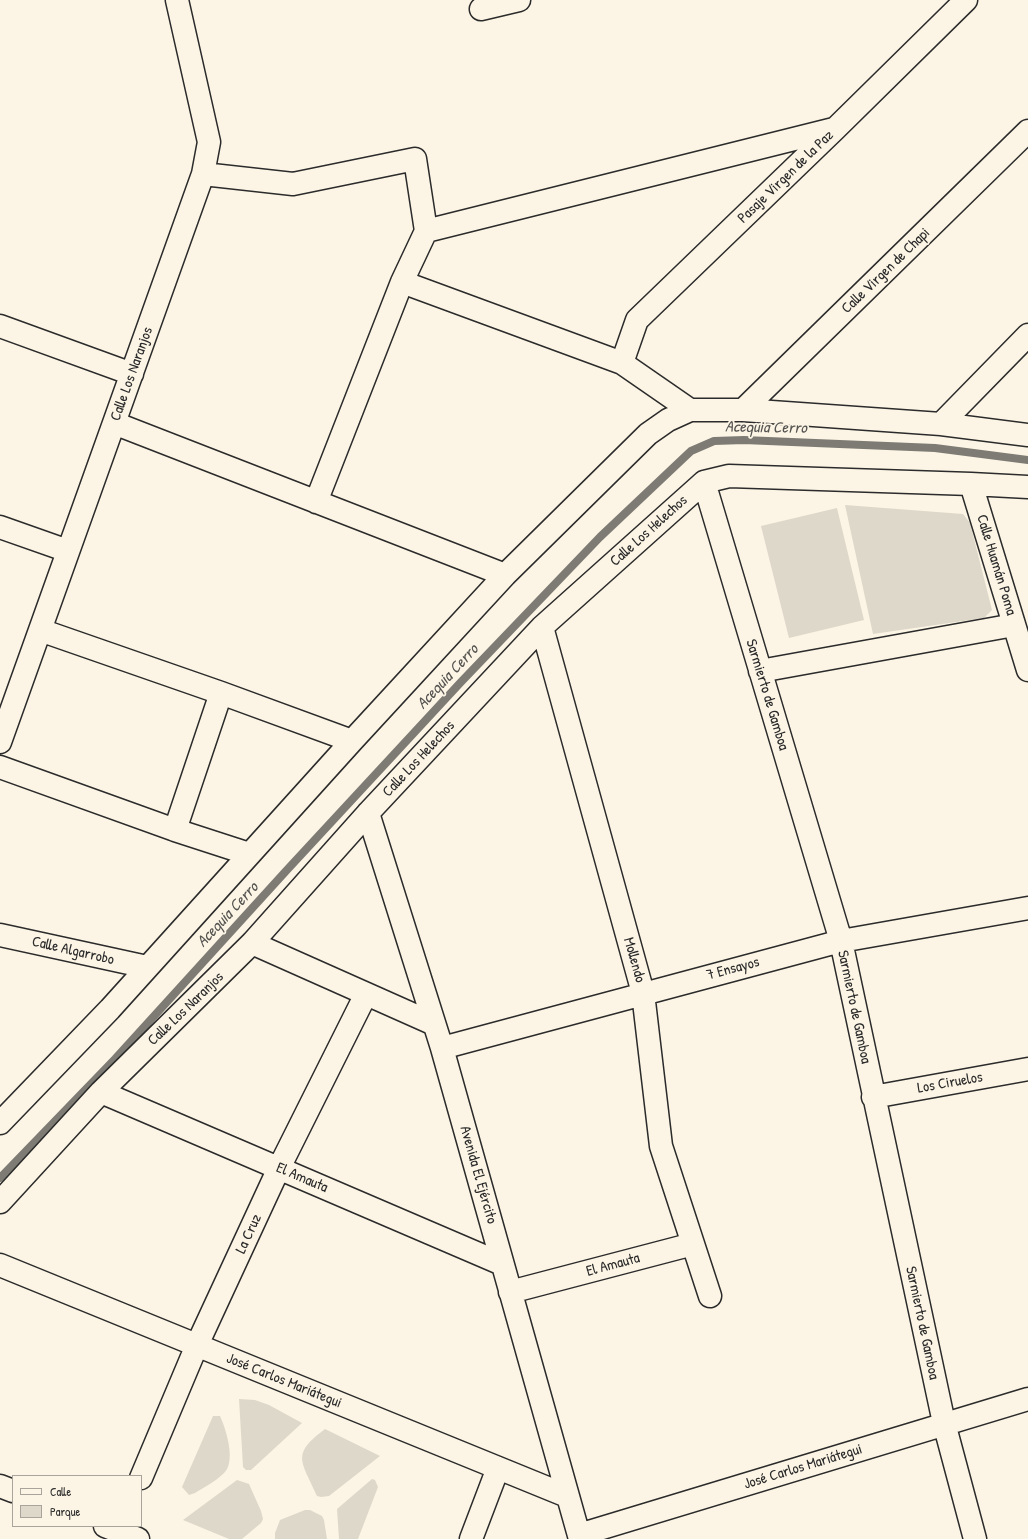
<!DOCTYPE html>
<html>
<head>
<meta charset="utf-8">
<style>
  body { margin:0 }
  #map { position:relative; width:1028px; height:1539px; overflow:hidden; background:#fcf5e5; font-family:"Patrick Hand",sans-serif }
  canvas { display:block }
  .legend { position:absolute; left:12px; top:1475px; width:130px; height:52px; box-sizing:border-box; background:#fcf5e5; border:1px solid #a8a49b; margin:0; padding:5px 7px; list-style:none; font-size:12px; color:#2b2b2b }
  .legend li { display:flex; align-items:center; gap:8px; height:20px }
  .legend b { width:20px; border:1px solid #a8a49b }
</style>
</head>
<body>
<div id="map">
<canvas width="1028" height="1539"></canvas>
<ul class="legend">
<li><b style="height:5px;background:#fcf5e5"></b>Calle</li>
<li><b style="height:11px;background:#ded8ca"></b>Parque</li>
</ul>
</div>
<script>
const c = document.querySelector('canvas').getContext('2d');
c.lineJoin = 'round';
function paint(path, color) { c.fillStyle = color; c.fill(path, 'evenodd'); }
function stroke(path, color, width, dash) { c.strokeStyle = color; c.lineWidth = width; c.lineCap = dash ? 'butt' : 'round'; c.setLineDash(dash || []); c.stroke(path); }
function write(font, color, halo, rows, align = 'center') {
  c.font = font + ' "Patrick Hand",sans-serif'; c.lineWidth = 3.5; c.setLineDash([]); c.textBaseline = 'middle'; c.strokeStyle = halo; c.fillStyle = color; for (const [text, x, y, turn = 0] of rows) {
    c.save(); c.translate(x, y); c.rotate((+turn || 0) * Math.PI / 180); c.textAlign = isNaN(turn) ? turn : align; if (halo) c.strokeText(text, 0, 0); c.fillText(text, 0, 0); c.restore();
  }
}
paint(new Path2D(`
  M845 505 963 514 970 523 992 610 984 618 873 634Z
  M837 508 864 620 789 638 761 526Z
  M239 1399 255 1400 269 1405 302 1423 251 1470H246L243 1467Z
  M213 1416H220C226 1429 237 1463 223 1474 215 1482 204 1487 195 1493L189 1495 182 1487Z
  M325 1429 380 1456 329 1496 321 1497 317 1496C302 1461 290 1455 325 1429Z
  M372 1479 375 1480 378 1487 358 1539H339L337 1509Z
  M237 1480 249 1484 261 1511 263 1519 261 1523 242 1539H229L183 1520Z
  M305 1510H310L322 1516 324 1520 327 1539H275V1533L280 1520Z`), '#ded8ca');
stroke(new Path2D(`
  M0 1178 115 1059 286 871 461 682 600 537 691 451 714 441 744 440 935 448 1028 460`), '#7d7b74', 8);
const street = new Path2D(`
  M481 9 519 0
  M203 174 293 184 415 159 426 231 402 282 316 502
  M426 231 834 129
  M402 282 622 363 690 410
  M0 326 132 374
  M622 363 637 320 835 129 966 0
  M743 410 1028 131
  M114 423 505 575
  M941 424 1028 335
  M704 482 841 941 944 1423 975 1539
  M971 484 1028 670
  M0 527 68 551
  M542 627 643 993 661 1146 710 1296
  M40 630 221 693 352 741
  M760 671 1014 625
  M0 742 203 174 209 142 177 0
  M0 767 175 830 249 854
  M368 813 442 1048 580 1539
  M175 830 221 693
  M0 935 147 967
  M252 943 434 1024
  M442 1048 841 941 1028 908
  M101 1092 502 1264
  M873 1097 1028 1069
  M0 1123 110 1009 352 741 505 575 648 434 668 420 690 410H743L941 424 1028 435
  M0 1202 101 1092 252 943 368 813 542 627 704 482 729 476 971 484 1028 487
  M0 1265 567 1496
  M510 1292 693 1244
  M141 1478 197 1345 279 1168 366 994
  M0 1486 13 1491
  M105 1526 138 1539
  M579 1535 1028 1399
  M471 1539 498 1468`);
stroke(street, '#2b2b2b', 25);
stroke(street, '#fcf5e5', 22);
write('15px', '#2b2b2b', '#fcf5e5', [
  ["Pasaje Virgen de la Paz",786,177,-44],
  ["Calle Virgen de Chapi",886,271,-44],
  ["Calle Los Naranjos",132,374,-70],
  ["Calle Los Helechos",649,531,-42],
  ["Calle Huamán Poma",996,565,73],
  ["Sarmierto de Gamboa",767,695,73],
  ["Calle Los Helechos",419,759,-47],
  ["Calle Algarrobo",73,951,13],
  ["Mollendo",634,960,74],
  ["7 Ensayos",733,969,-15],
  ["Sarmierto de Gamboa",854,1007,78],
  ["Calle Los Naranjos",186,1009,-44],
  ["Los Ciruelos",950,1083,-10],
  ["Avenida El Ejército",478,1175,74],
  ["El Amauta",302,1178,23],
  ["La Cruz",249,1234,-65],
  ["El Amauta",613,1265,-15],
  ["Sarmierto de Gamboa",922,1323,78],
  ["José Carlos Mariátegui",284,1381,22],
  ["José Carlos Mariátegui",803,1467,-17]
]);
write('italic 16px', '#545350', '#fcf5e5', [
  ["Acequia Cerro",766,428,1],
  ["Acequia Cerro",448,677,-47],
  ["Acequia Cerro",228,915,-47]
]);
</script>
</body>
</html>
